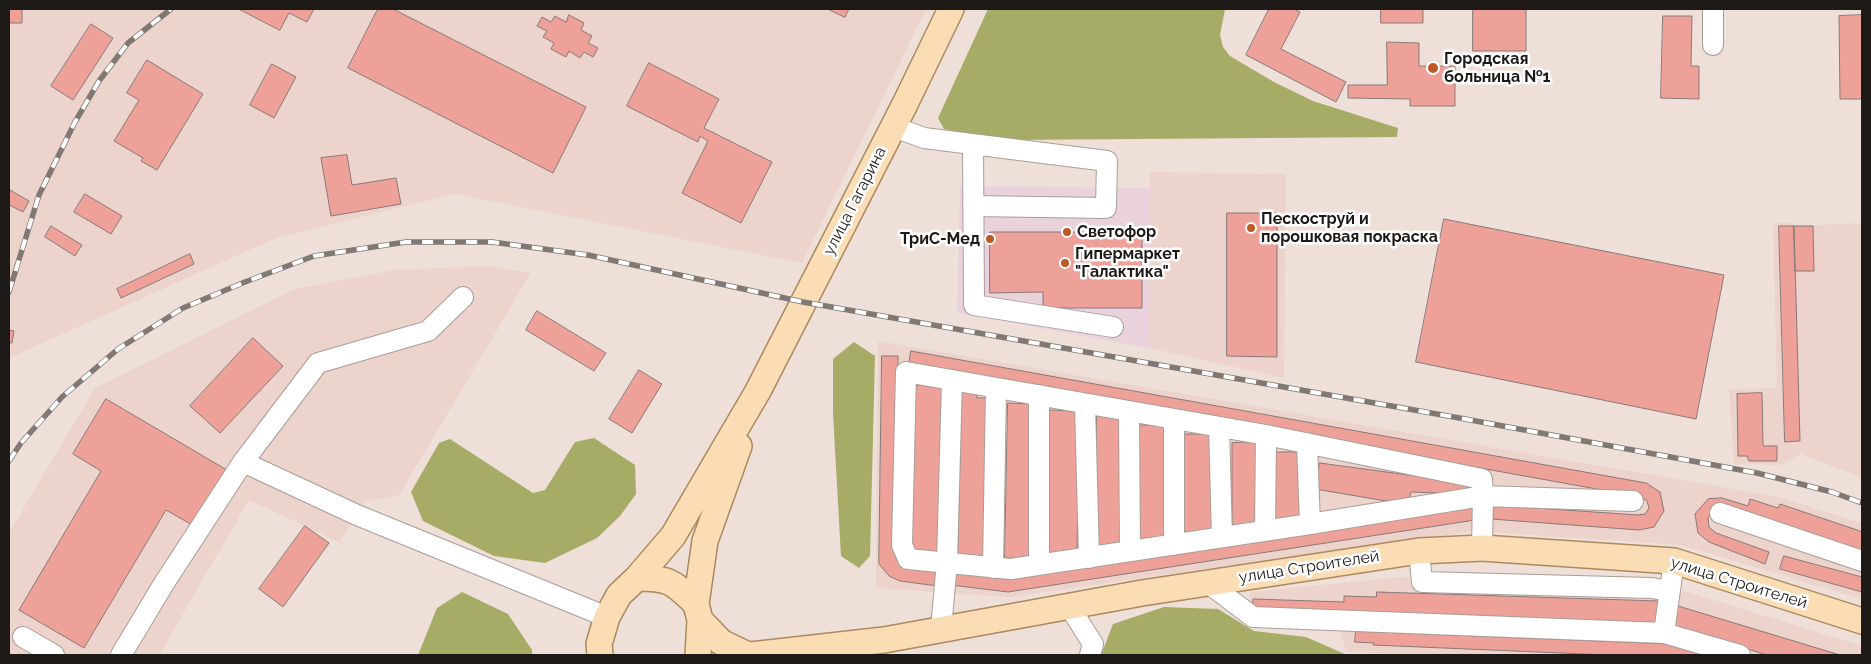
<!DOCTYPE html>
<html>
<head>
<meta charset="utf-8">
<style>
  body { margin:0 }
  #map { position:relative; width:1871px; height:664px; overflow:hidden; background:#eee0d9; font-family:Raleway,sans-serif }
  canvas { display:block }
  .frame { position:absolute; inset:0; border:10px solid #1d1916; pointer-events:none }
</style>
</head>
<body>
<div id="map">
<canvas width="1871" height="664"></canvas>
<div class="frame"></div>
</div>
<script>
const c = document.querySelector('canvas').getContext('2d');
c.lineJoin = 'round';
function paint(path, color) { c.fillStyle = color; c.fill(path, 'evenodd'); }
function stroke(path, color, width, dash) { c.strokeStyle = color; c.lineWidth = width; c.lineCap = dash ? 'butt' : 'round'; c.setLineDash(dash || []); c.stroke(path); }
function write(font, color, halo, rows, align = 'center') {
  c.font = font + ' Raleway,sans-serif'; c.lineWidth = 5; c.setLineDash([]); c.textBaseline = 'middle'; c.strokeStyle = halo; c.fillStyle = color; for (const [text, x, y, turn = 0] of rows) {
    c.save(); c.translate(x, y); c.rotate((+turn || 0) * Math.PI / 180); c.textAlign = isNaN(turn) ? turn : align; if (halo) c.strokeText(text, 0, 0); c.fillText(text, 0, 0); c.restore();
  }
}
paint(new Path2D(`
  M960 186 1150 188 1149 348 957 313Z`), '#ead2dd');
paint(new Path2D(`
  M9 9H926L802 263 455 194 276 238 9 358Z
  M1150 172 1286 174 1284 378 1149 348Z
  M1773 223H1794V226L1862 223V478L1801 454 1781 465 1734 464 1729 389 1777 388Z
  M490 266 531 273 399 495 366 502 339 542 249 500 159 655H9V627L13 620 9 618V533L95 388 295 289 394 270Z
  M878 341 1774 496 1862 523V599L1681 545 1473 531 1008 597 876 588Z
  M1413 576 1653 581 1862 646V655H1410L1346 652 1340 627 1249 620 1250 592Z`), '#ecd3cb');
paint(new Path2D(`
  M988 9H1225L1220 35 1223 47 1230 56 1274 82 1313 101 1398 128 1397 137 1005 140 944 129 938 118Z
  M854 342 875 356 870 556 859 568 841 556 833 414V359Z
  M594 438 635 465 636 494 620 516 597 538 545 563 494 556 423 521 411 492 439 443 450 439 533 493 545 490 575 442Z
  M462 592 508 614 532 650V655H418L437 608Z
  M1164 607 1218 609 1254 631 1306 637 1347 655H1101L1113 624Z`), '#a6ab65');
const building = new Path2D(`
  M9 9H22V23H9Z
  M239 9H314L307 22 289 13 280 30Z
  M378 9H393L586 107 553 173 348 68Z
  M828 9H849L845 17Z
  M1269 9H1294L1300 12 1281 49 1346 82 1336 102 1246 55Z
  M1381 9H1423V23H1381Z
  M1473 9H1526V51H1473Z
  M569 15 584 23 581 30 592 36 588 43 598 48 593 57 584 52 580 58 569 51 566 57 551 49 554 43 543 37 547 31 537 26 542 17 551 22 555 16 566 22Z
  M1862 15V99H1840L1839 16Z
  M1663 16H1692L1691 66H1699V99L1661 98Z
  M91 24 113 38 73 100 51 86Z
  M1387 42 1419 43V66H1455V106H1410V99L1348 98V85H1387Z
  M147 60 203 94 157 170 141 161 143 158 114 141 139 100 127 93Z
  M649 63 719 99 704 128 772 162 741 223 682 193 708 141 700 136 698 142 627 106Z
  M272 64 296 77 274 118 250 105Z
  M347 155 352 185 396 178 401 204 331 216 321 158Z
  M10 190 29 201 23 212 9 205Z
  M85 194 122 216 111 234 74 212Z
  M1227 213H1277V357L1227 356Z
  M1444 219 1724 275 1696 419 1416 362Z
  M51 226 82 245 75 256 45 237Z
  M1779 226H1794L1800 441 1785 442Z
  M1794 226H1813L1814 271H1795Z
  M990 232H1142V308H1043V292L990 293Z
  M190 254 194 264 121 298 117 289Z
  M537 311 606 353 594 371 526 330Z
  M9 330 14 331 12 343H9Z
  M253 338 283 366 220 433 190 406Z
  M911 351 1646 483 1660 492 1664 511 1654 527 1639 530 1491 519 1492 505 1638 515 1645 514 1649 508 1647 501 1641 497 909 365Z
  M882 356H898L896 558 899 563 940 570 938 586 900 581 889 576 879 564Z
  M639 370 662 384 632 433 609 419Z
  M916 385 943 386 939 553 912 552Z
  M962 390H977V398H989L985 559 958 558Z
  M1762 393 1763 446H1777V461H1749L1747 456H1738L1737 394Z
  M106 399 227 470 194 526 166 510 84 648 19 610 101 471 73 454Z
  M1008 403 1035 404 1032 559 1005 558Z
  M1050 410 1079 411 1077 555 1048 554Z
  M1097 415 1124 416 1122 546 1095 545Z
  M1140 425H1169L1168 541H1139Z
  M1183 434H1213L1214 533 1184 534Z
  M1258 442 1259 528H1232V443Z
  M1272 452H1301L1302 520 1273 521Z
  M1320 463 1468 483 1467 494 1411 492 1409 501 1392 502 1315 489Z
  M1722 498 1748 506 1750 499 1778 508 1780 504 1857 530 1862 532V554L1714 510 1708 518 1709 527 1716 533 1769 552 1765 564 1709 542 1698 533 1695 514 1708 499Z
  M1473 507 1475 520 1008 592 951 585 953 572 1008 579Z
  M305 526 329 543 283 607 259 589Z
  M1784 556 1862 577V592L1780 569Z
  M1377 592 1659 601 1658 625 1252 612 1253 599 1344 602V596L1376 597Z
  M1678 606 1840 655H1767L1672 626Z
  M1356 631 1672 644 1710 655H1608L1373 645 1374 643 1355 642Z`);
paint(building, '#eea198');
stroke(building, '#887a78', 1);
const minor = new Path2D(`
  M1713 45V9
  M894 127 924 138 1107 161 1106 208 973 206
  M973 144 974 305 1113 327
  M1039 395V565
  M1085 404 1089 558
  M1129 411 1130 551
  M1174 419V545
  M1219 427 1222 537
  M1307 443 1310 524
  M243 462 357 515 607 617
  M1720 513 1862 561
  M1265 531 1266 435
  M1482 548 1483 496 1482 479 1266 435 906 372 902 545 908 559 1011 569 1310 524 1483 496 1633 501
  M1419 551 1422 582 1652 588 1669 591
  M993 568 996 388
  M1208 583 1253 617 1664 633 1740 655
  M1069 606 1093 644 1090 655
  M941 629 947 562 952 380
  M1664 633 1674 561
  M23 637 54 655
  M121 655 163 585 243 462 318 363 428 331 463 297`);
const major = new Path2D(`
  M637 578C670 578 673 582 696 604
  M700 620 721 642 748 655
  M600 655 599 644 607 617 619 595 637 578 673 536 758 391 905 104 951 9
  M698 655 700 620 696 604 705 541 739 446
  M751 655 884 640 1142 593 1419 551 1482 548 1674 561 1862 621`);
stroke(minor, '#aa9d97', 22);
stroke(major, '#ab8a5d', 28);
stroke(minor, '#fff', 20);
stroke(major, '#faddb5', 25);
const rail = new Path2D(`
  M9 292 39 195 75 122 99 81 128 43 171 9
  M9 461 21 443 62 397 118 349 183 308 245 282 314 256 406 242H492L588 255 803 302 1465 419 1757 473 1832 492 1862 503`);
stroke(rail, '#817873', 5.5);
stroke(rail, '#fff', 4, [11]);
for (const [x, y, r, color] of [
  [1433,68,6,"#bd5924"],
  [1251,228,5,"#bd5924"],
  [1067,232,5,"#bd5924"],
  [990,239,5,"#bd5924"],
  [1065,263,5,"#bd5924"]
]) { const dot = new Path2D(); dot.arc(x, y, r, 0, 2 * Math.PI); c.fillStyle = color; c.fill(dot); stroke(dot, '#fff', 2); }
write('bold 16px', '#1d1916', '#fff', [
  ["Городская",1444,59],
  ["больница №1",1444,77],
  ["Пескоструй и",1261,219],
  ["порошковая покраска",1261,237],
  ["Светофор",1077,232],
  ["ТриС-Мед",980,239,"right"],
  ["Гипермаркет",1075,254],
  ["\"Галактика\"",1075,272]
], 'left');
write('16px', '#1d1916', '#fff', [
  ["улица Гагарина",855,201,-63],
  ["улица Строителей",1309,567,-9],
  ["улица Строителей",1739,583,17]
]);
</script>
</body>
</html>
